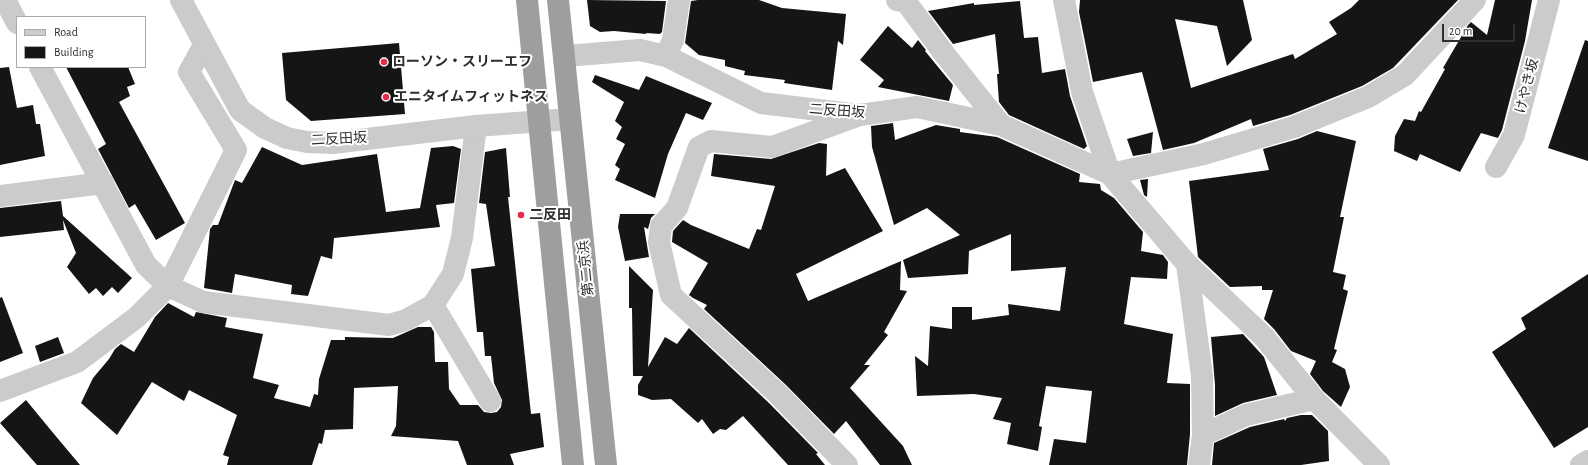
<!DOCTYPE html>
<html>
<head>
<meta charset="utf-8">
<style>
  body { margin:0 }
  #map { position:relative; width:1588px; height:465px; overflow:hidden; background:#fff; font-family:"Alegreya Sans",sans-serif }
  canvas { display:block }
  .legend { position:absolute; left:16px; top:16px; width:130px; height:52px; box-sizing:border-box; background:#fff; border:1px solid #ababab; margin:0; padding:5px 7px; list-style:none; font-size:12px; color:#2e2e2e }
  .legend li { display:flex; align-items:center; gap:8px; height:20px }
  .legend b { width:20px; border:1px solid #ababab }
  .scale { position:absolute; left:1442px; top:24px; width:73px; height:18px; box-sizing:border-box; border:2px solid #2e2e2e; border-top:0; padding-left:5px; font-size:12px; line-height:14px; white-space:nowrap; color:#2e2e2e; -webkit-text-stroke:3px #fff; paint-order:stroke }
</style>
</head>
<body>
<div id="map">
<canvas width="1588" height="465"></canvas>
<ul class="legend">
<li><b style="height:5px;background:#cbcbcb"></b>Road</li>
<li><b style="height:11px;background:#151515"></b>Building</li>
</ul>
<div class="scale">20 m</div>
</div>
<script>
const c = document.querySelector('canvas').getContext('2d');
c.lineJoin = 'round';
function paint(path, color) { c.fillStyle = color; c.fill(path, 'evenodd'); }
function stroke(path, color, width, dash) { c.strokeStyle = color; c.lineWidth = width; c.lineCap = dash ? 'butt' : 'round'; c.setLineDash(dash || []); c.stroke(path); }
function write(font, color, halo, rows, align = 'center') {
  c.font = font + ' "Alegreya Sans","Noto Sans JP",sans-serif'; c.lineWidth = 4; c.setLineDash([]); c.textBaseline = 'middle'; c.strokeStyle = halo; c.fillStyle = color; for (const [text, x, y, turn = 0] of rows) {
    c.save(); c.translate(x, y); c.rotate((+turn || 0) * Math.PI / 180); c.textAlign = isNaN(turn) ? turn : align; if (halo) c.strokeText(text, 0, 0); c.fillText(text, 0, 0); c.restore();
  }
}
paint(new Path2D(`
  M587 0 666 1 662 32 660 34 646 33V34L614 31 600 32 590 26Z
  M698 0H759L782 8 846 14 843 45 838 41 832 90 784 83 785 80 744 75 745 71 725 66V60L699 55 685 43 691 1Z
  M1080 0H1243L1252 40 1227 66 1217 26 1175 19 1191 88 1293 54 1295 59 1337 34 1329 22 1351 8 1359 0H1458L1393 68 1362 86 1290 115 1253 126 1251 119 1194 143 1163 150 1142 72 1093 82 1079 12Z
  M1495 0H1532L1525 41 1502 130 1498 138 1481 133 1460 172 1420 154 1417 161 1394 151 1395 136 1404 119 1415 121 1419 111 1421 112 1445 69 1443 68 1468 25 1471 22 1487 35Z
  M1020 1 1024 38 1038 37 1042 73 1065 69 1070 96 1087 146 1084 149 1009 115 999 102 997 74H999L995 34 953 44 928 11 974 3V5Z
  M888 26 912 48 918 40 926 50 925 51 953 85 949 101 878 87 884 80 860 60Z
  M1585 40 1588 41V161L1548 148Z
  M399 43 405 114 311 121 286 100 282 53Z
  M9 67 17 108 33 105 36 124H40L45 156 0 165V68Z
  M66 67H128L135 84 127 87 130 96 119 102 185 223 156 240 135 204 129 208 98 149 106 144Z
  M595 75 639 90 646 76 712 103 703 120 686 113 668 154 655 198 615 180 620 169 615 165 625 144 616 139 622 127 615 121 624 102 592 82Z
  M893 123 895 140 936 125 960 129V132L997 137 1080 174 1079 182 1100 184 1101 190 1114 198 1143 232 1141 251 1163 255 1168 262 1167 279 1131 277 1124 324 1173 334 1167 383 1190 384V434L1187 465H1049L1054 439 1086 443 1092 391 1046 386 1039 426 1042 427 1038 451 1007 444 1011 423 993 419 1002 398 974 394 917 396 915 356 928 366 930 326 952 329V307H972V320L1009 315 1008 304 1060 311 1066 267 1011 271V234L969 251 968 274 908 278 903 260 960 235 927 208 894 225 872 147 871 126Z
  M1317 131 1356 141 1340 217H1344L1333 272 1346 275 1343 289 1348 291 1334 349 1337 350 1332 362 1345 369 1350 387 1341 407 1323 391 1310 374 1316 361 1291 351 1274 329 1264 319 1273 290H1262V286L1230 287 1198 257 1189 181 1269 170 1263 149 1298 139Z
  M1153 132 1151 153 1133 156 1127 139Z
  M819 143 827 144 826 176 845 168 883 231 796 274 808 301 901 261 900 290 907 291 884 332 888 335 864 365H870L850 388 903 446 912 465H880L846 421 834 434 786 385 704 309 707 305 693 298 689 295 708 263 672 242 673 231 683 220 691 225 749 249 757 229 761 230 775 186 711 176 714 154 771 159Z
  M453 146 461 149 454 203 436 205 440 227 334 238 332 259 321 256 308 296 291 294 292 285 235 274 232 293 204 288 210 229 213 225H218L235 180 242 183 262 147 302 165 377 154 386 212 420 208 431 148Z
  M506 148 510 197H508L531 414 540 413 544 447 510 454 514 465H467L458 441 391 436 396 426 398 386 354 388 353 429 325 430 322 444 319 443 312 465H227L229 457 223 455 237 415 189 390 184 401 152 382 117 435 81 403 93 378 109 359 115 349 121 344 134 352 155 317 168 303 194 317 196 312 227 318 225 327 263 334 253 378 279 385 274 398 310 407 314 394 318 395 319 379 331 340H345V337L393 338 418 327H431L434 332 435 362H448L449 389 460 405H478L484 412 491 413 497 412 501 407 502 400 494 383 491 356H485L483 332H477L471 269 495 266 486 204 479 203 485 152Z
  M1148 179 1147 197 1144 195 1140 180Z
  M61 201 63 216 132 278 118 293 112 287 103 296 96 288 89 294 67 267 76 253 63 220 64 230 0 237V208Z
  M620 214H655L651 218 648 229 644 227 649 257 625 261 618 227Z
  M629 266 653 290 648 367 665 337 677 344 689 328 769 403 818 453 816 454 825 465H788L743 416 726 430 720 429 713 434 702 419 698 423 671 399 652 400 638 395V385L643 376H633L632 308H629Z
  M1588 274V427L1554 448 1492 352 1526 329 1521 318Z
  M2 297 23 353 0 362V298Z
  M1243 334 1264 357 1277 395 1243 403 1215 416V385L1211 337Z
  M58 337 64 353 40 362 35 346Z
  M26 400 54 434 80 465H37L0 423Z
  M1301 415H1312L1328 431 1329 461 1301 465H1212L1214 443 1250 427 1284 419 1285 421 1287 418Z`), '#151515');
stroke(new Path2D(`
  M5 0 17 23
  M897 0 906 2 946 56 1001 125
  M1064 0 1082 92 1110 174 1187 264 1264 337 1314 399 1379 465
  M565 56 640 50 666 56 761 103 860 115 917 107 1001 125 1110 174
  M666 56 673 40 679 0
  M40 67 146 265 168 286 203 302 389 325 406 320 433 305 453 274 462 238 476 126
  M1496 167 1514 135 1549 0
  M1110 174 1204 154 1294 127 1368 97 1405 75 1475 0
  M0 196 103 183
  M1187 264 1202 376 1203 435 1199 465
  M433 305 490 401
  M0 391 77 362 137 317 168 286 236 150 189 72 204 45
  M1203 435 1246 415 1314 399
  M847 465 778 394 671 295 659 242 661 226 677 208 699 147 711 141 772 147 860 115
  M1581 465 1588 461`), '#cbcbcb', 22);
stroke(new Path2D(`
  M181 0 240 110 265 128 287 138 307 142 333 143 476 126 570 119`), '#cbcbcb', 22);
stroke(new Path2D(`
  M527 0 573 465
  M558 0 606 465`), '#9e9e9e', 22);
for (const [x, y, r, color] of [
  [384,62,4,"#e92b4b"],
  [386,97,4,"#e92b4b"],
  [521,215,4,"#e92b4b"]
]) { const dot = new Path2D(); dot.arc(x, y, r, 0, 2 * Math.PI); c.fillStyle = color; c.fill(dot); stroke(dot, '#fff', 1.5); }
write('bold 14px', '#2e2e2e', '#fff', [
  ["ローソン・スリーエフ",392,62],
  ["エニタイムフィットネス",394,97],
  ["二反田",529,215]
], 'left');
write('14px', '#2e2e2e', '#fff', [
  ["けやき坂",1527,86,-76],
  ["二反田坂",837,111,4],
  ["二反田坂",339,139,-3],
  ["第二京浜",586,268,-96]
]);
</script>
</body>
</html>
